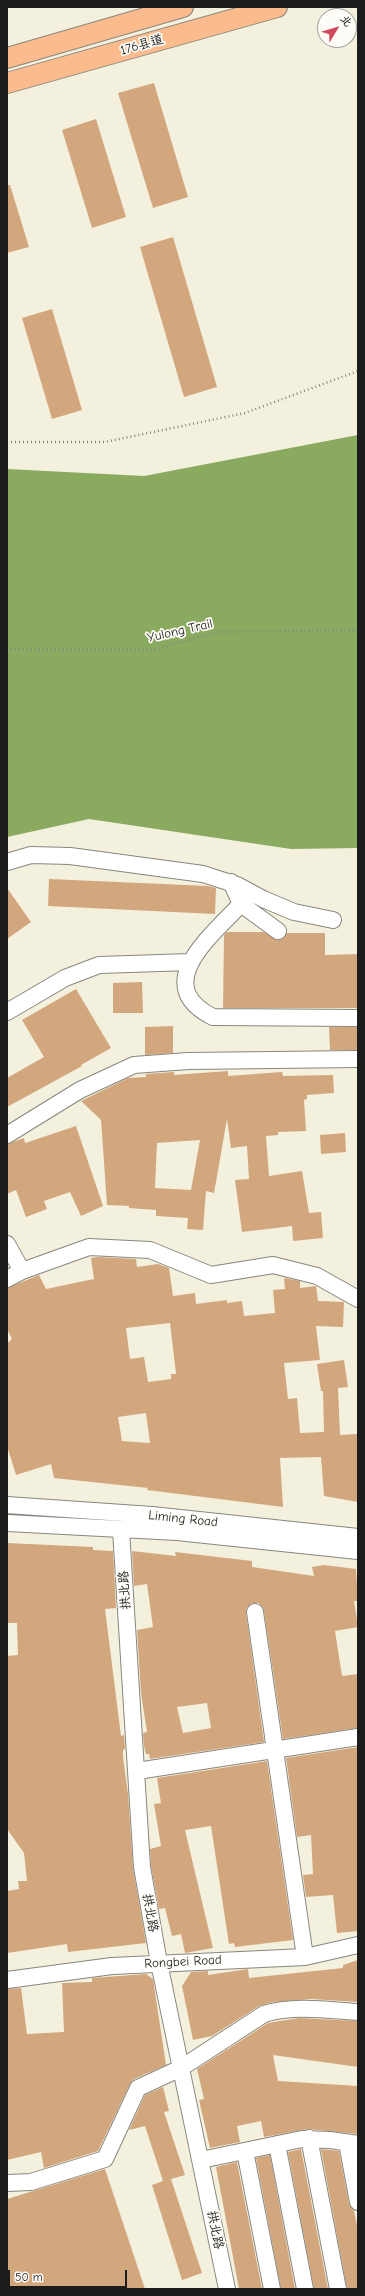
<!DOCTYPE html>
<html>
<head>
<meta charset="utf-8">
<style>
  body { margin:0 }
  #map { position:relative; width:365px; height:2296px; overflow:hidden; background:#f4f0de; font-family:"Comic Neue","LXGW WenKai TC",sans-serif }
  canvas { display:block }
  .frame { position:absolute; inset:0; border:8px solid #1c1c1c; pointer-events:none }
  .north { position:absolute; left:317px; top:8px; width:40px; height:40px; box-sizing:border-box; background:#fdfcf7; border:1px solid #a3a29f; border-radius:50%; rotate:52deg; font-size:11px; font-weight:700; line-height:16px; text-align:center; color:#1c1c1c }
  .north::after { content:''; display:block; margin:auto; width:14px; height:18px; background:#d1495b; clip-path:polygon(50% 0,100% 100%,50% 72%,0 100%) }
  .scale { position:absolute; left:8px; top:2270px; width:119px; height:18px; box-sizing:border-box; border:2px solid #1c1c1c; border-top:0; padding-left:5px; font-size:12px; line-height:14px; white-space:nowrap; color:#1c1c1c; -webkit-text-stroke:3px #fdfcf7; paint-order:stroke }
</style>
</head>
<body>
<div id="map">
<canvas width="365" height="2296"></canvas>
<div class="frame"></div>
<div class="north">北</div>
<div class="scale">50 m</div>
</div>
<script>
const c = document.querySelector('canvas').getContext('2d');
c.lineJoin = 'round';
function paint(path, color) { c.fillStyle = color; c.fill(path, 'evenodd'); }
function stroke(path, color, width, dash) { c.strokeStyle = color; c.lineWidth = width; c.lineCap = dash ? 'butt' : 'round'; c.setLineDash(dash || []); c.stroke(path); }
function write(font, color, halo, rows, align = 'center') {
  c.font = font + ' "Comic Neue","LXGW WenKai TC",sans-serif'; c.lineWidth = 3.5; c.setLineDash([]); c.textBaseline = 'middle'; c.strokeStyle = halo; c.fillStyle = color; for (const [text, x, y, turn = 0] of rows) {
    c.save(); c.translate(x, y); c.rotate((+turn || 0) * Math.PI / 180); c.textAlign = isNaN(turn) ? turn : align; if (halo) c.strokeText(text, 0, 0); c.fillText(text, 0, 0); c.restore();
  }
}
paint(new Path2D(`
  M358 435V848L291 849 89 819 7 837V469L144 476Z`), '#89aa5f');
paint(new Path2D(`
  M154 83 188 197 153 208 118 93Z
  M96 119 126 217 92 228 62 130Z
  M7 185H10L29 247 7 253Z
  M173 237 217 387 184 397 140 247Z
  M52 309 82 410 52 419 22 318Z
  M49 879 208 886 216 888 215 914 48 906Z
  M7 888 31 922 7 939Z
  M227 932H264L277 940 282 939 287 933H325V955L358 954V1008H223L224 935Z
  M142 982 143 1013H113V983Z
  M76 989 111 1048 81 1065 82 1066 7 1107V1078L44 1057 22 1020Z
  M173 1026V1053L145 1055V1027Z
  M329 1027H358V1050H330Z
  M228 1071V1076L282 1072 283 1076 333 1075 334 1093 307 1095V1099L304 1100 306 1131 278 1132V1135L266 1136 269 1176 302 1171 309 1213 321 1212 323 1238 293 1241 292 1226 242 1232 235 1180 249 1179 247 1146 231 1148 227 1119 214 1193 206 1191 203 1230 187 1229 188 1218 156 1216V1210L129 1208V1206L107 1205 101 1120 81 1101 128 1078 146 1077V1074L174 1072V1075ZM200 1140 191 1190 155 1188 157 1143Z
  M76 1126 103 1206 81 1216 70 1192 44 1201 47 1209 26 1217 16 1190 7 1194V1144L24 1138 25 1143Z
  M345 1133 346 1152 321 1154 320 1135Z
  M98 1257 136 1259 137 1267 158 1264 169 1268 173 1296 195 1293 196 1304 227 1300V1303L242 1301 244 1316 275 1313 273 1290 285 1289 284 1278 300 1281V1288L316 1286 318 1301 344 1302 343 1327 316 1326 320 1360 284 1363 288 1399 297 1398 300 1433 324 1432 323 1391H321L317 1364 344 1360 348 1387 338 1388 340 1435 357 1434 358 1502 324 1496 321 1457 280 1458 283 1507 147 1490 148 1488 54 1478 51 1464 16 1475 7 1446V1343L12 1339 7 1329V1288L39 1275 46 1289 94 1279 91 1258ZM170 1323 176 1374H171V1379L148 1382 144 1357 130 1359 126 1328ZM146 1413 150 1443 122 1441 118 1417Z
  M7 1543 93 1547V1550L113 1551 116 1608 105 1609 121 1736 124 1735 125 1749 123 1750V1757L128 1794 133 1868 146 1943 68 1952 67 1944 7 1953V1891L19 1889 18 1881H27L24 1853 7 1829V1656L18 1655 17 1623H7Z
  M132 1551 176 1556 175 1552 252 1561V1567L314 1576 312 1567 324 1565 356 1569 358 1601H354L358 1627 335 1631 342 1676 358 1674V1728L283 1739 264 1611 259 1603H253L246 1608V1613L264 1742 150 1759 149 1754H146L144 1746 143 1733 147 1732 141 1693 137 1630 153 1627 147 1584 134 1586ZM207 1703 211 1728 183 1733 177 1707Z
  M358 1747V1931L337 1933 333 1895 306 1897 303 1875 313 1874 311 1835 297 1837 286 1758Z
  M267 1761 293 1940 235 1947 234 1943 229 1944 211 1826 185 1830 213 1948 185 1953 181 1934 172 1936 165 1908 159 1909 151 1866 150 1849 161 1846 154 1804 161 1803 157 1778Z
  M358 1960V2002L311 1999 273 2002 259 2006 212 2036 193 2040 182 1986 191 1972 208 1971V1975L248 1969 249 1978 343 1968V1965Z
  M146 1974 153 1979 166 2065 134 2079 130 2084 98 2151 44 2168 41 2152 7 2160V1989L21 1988 27 2034 64 2032 62 1983 92 1982V1978Z
  M299 2018 358 2021V2067L273 2055 278 2081 358 2086V2134L308 2129 264 2137 261 2121 237 2126 240 2142 210 2148 199 2100 204 2099 197 2069 268 2023Z
  M163 2087 169 2111 164 2112 185 2175 171 2179 202 2273 182 2280 152 2185 163 2181 145 2126 129 2130 145 2095Z
  M301 2149 328 2289H314L288 2152Z
  M321 2149 339 2151 349 2204 354 2211 358 2230V2289H347Z
  M270 2155 295 2289H281L256 2158Z
  M237 2162 262 2289H239L216 2167Z
  M105 2169 145 2289H10L7 2278V2199Z`), '#d3a77e');
const minor = new Path2D(`
  M7 862 31 855 70 856 203 874 237 885 263 899 294 912 333 920
  M231 882 241 904C212 935 149 985 213 1017L358 1018
  M241 904 278 931
  M7 1012 65 978 99 965 190 962
  M7 1135 80 1090 134 1065 188 1061 358 1059
  M7 1244 22 1271 7 1279
  M22 1271 89 1247 150 1250 211 1275 273 1265 317 1276 358 1299
  M7 1505 152 1515 358 1537
  M7 1523 177 1532 358 1551
  M121 1530 142 1867 159 1963 227 2289
  M255 1612 305 1957
  M137 1771 358 1737
  M7 1980 112 1966 305 1957 358 1945
  M309 2138 338 2289
  M347 2143 358 2202
  M277 2144 305 2289
  M245 2151 272 2289
  M201 2160 302 2139 330 2140 358 2144
  M7 2183 31 2182 105 2159 138 2088 181 2068 264 2014C293 2005 328 2010 358 2012`);
const major = new Path2D(`
  M7 58 183 7
  M7 83 277 7`);
stroke(minor, '#88867d', 18);
stroke(major, '#88867d', 22);
stroke(new Path2D(`
  M7 442H105L245 413 358 371
  M7 649 153 650 217 632 358 630`), '#88867d', 2.5, [1, 3]);
stroke(minor, '#fff', 16);
stroke(major, '#fbbb8d', 20);
write('13px', '#1c1c1c', '#fdfcf7', [
  ["176县道",142,45,-16],
  ["Yulong Trail",180,631,-13],
  ["Liming Road",183,1519,6],
  ["拱北路",125,1590,-94],
  ["拱北路",150,1913,80],
  ["Rongbei Road",183,1962,-3],
  ["拱北路",215,2230,79]
]);
</script>
</body>
</html>
